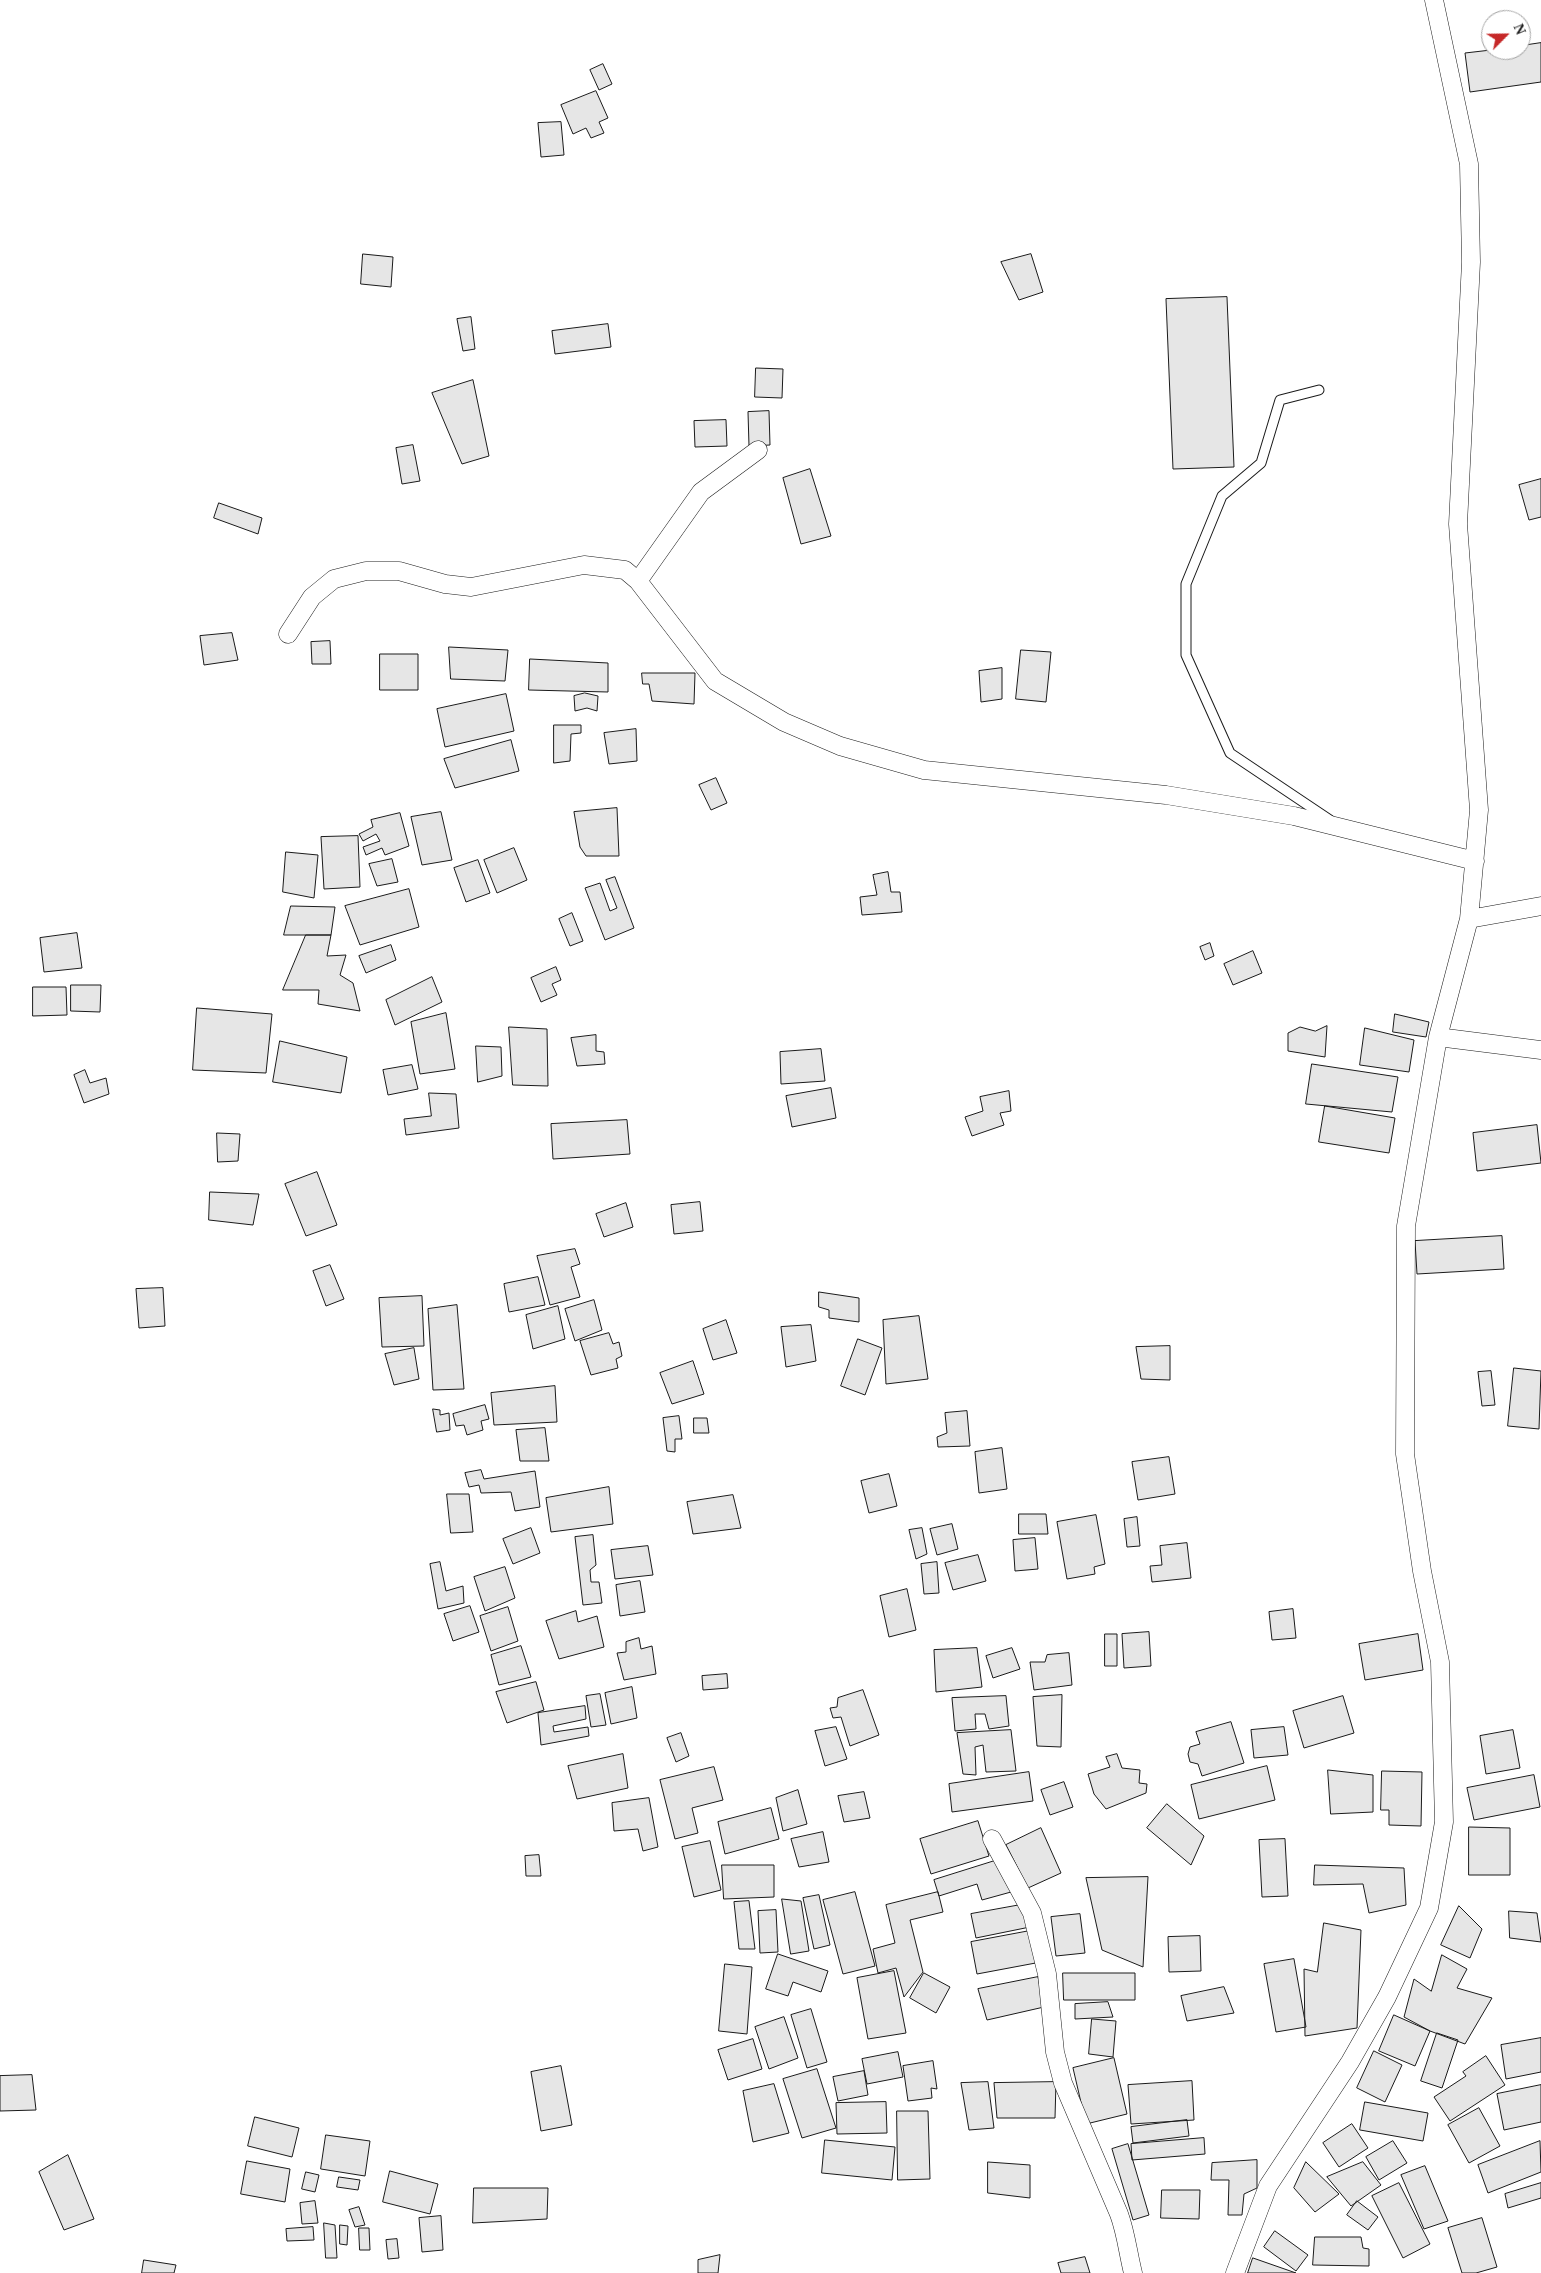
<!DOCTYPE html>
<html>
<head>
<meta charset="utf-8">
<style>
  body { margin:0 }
  #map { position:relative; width:1541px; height:2273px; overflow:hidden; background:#fff; font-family:"Times New Roman",serif }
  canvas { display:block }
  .north { position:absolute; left:1481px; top:10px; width:50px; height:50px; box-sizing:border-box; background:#fff; border:1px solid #a3a3a3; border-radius:50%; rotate:67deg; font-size:14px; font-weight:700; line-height:20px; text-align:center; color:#1a1a1a }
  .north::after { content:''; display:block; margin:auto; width:18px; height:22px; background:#c62828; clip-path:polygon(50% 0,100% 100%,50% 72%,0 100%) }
</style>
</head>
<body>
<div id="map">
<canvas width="1541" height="2273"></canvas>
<div class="north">N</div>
</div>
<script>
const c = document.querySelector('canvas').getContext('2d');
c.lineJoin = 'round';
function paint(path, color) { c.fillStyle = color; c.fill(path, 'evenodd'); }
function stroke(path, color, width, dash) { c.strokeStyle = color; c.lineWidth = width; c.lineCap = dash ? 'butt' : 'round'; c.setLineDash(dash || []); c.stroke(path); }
const building = new Path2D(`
  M1541 43V82L1470 92 1465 53 1491 50H1521V46Z
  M603 64 612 84 599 90 590 70Z
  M596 91 608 118 599 122 604 133 591 138 586 128 573 134 561 105Z
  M561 122 564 155 541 157 538 123Z
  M363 254 393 257 391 287 361 284Z
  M1031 254 1043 292 1019 300 1001 262Z
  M1227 297 1234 467 1173 469 1166 299Z
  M471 317 475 349 463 351 457 319Z
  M608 324 611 347 555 354 552 331Z
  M756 368 783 369 782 398 755 397Z
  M473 380 489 456 462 464 432 393Z
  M769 411 770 445 749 446 748 412Z
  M726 420 727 446 695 447 694 421Z
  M413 445 420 481 402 484 396 448Z
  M810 469 831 536 801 544 783 478Z
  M1541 479V517L1529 520 1519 485Z
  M219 503 262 518 258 534 214 518Z
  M232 633 238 660 204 665 200 636Z
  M330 641 331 664H312L311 642Z
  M449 647 508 650 505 681 451 679Z
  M1021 650 1051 652 1046 702 1016 699Z
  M380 654H418V690H380Z
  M530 659 608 663V692L529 690Z
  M1002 668V699L981 702 979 671Z
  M642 673H695L694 704 652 701 649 684H643Z
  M585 693 598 696 597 711 587 708 575 711 574 696Z
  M506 694 514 731 445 747 437 709Z
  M554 725H581V733L571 734 570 761 554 763Z
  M636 729 637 761 609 764 604 733Z
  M511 740 519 771 455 788 444 759Z
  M716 778 727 803 711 810 699 785Z
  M617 808 619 856H586L580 847 574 812Z
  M441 812 452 860 422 865 411 817Z
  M400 813 409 846 385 855 382 848 366 855 363 847 380 841 376 834 363 841 359 834 373 827 371 820Z
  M358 836 360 887 324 889 321 837Z
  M514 848 527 880 497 893 484 860Z
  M286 852 318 855 314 898 283 892Z
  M392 859 398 882 377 886 369 864Z
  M478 860 490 893 466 902 454 868Z
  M888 872 891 892H900L902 912 862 915 860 897 877 895 873 875Z
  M615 877 634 928 605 940 585 888 600 883 610 911 617 908 606 880Z
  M409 889 419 927 360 945 345 906Z
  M291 906 335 907 331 935H284Z
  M572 913 583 941 570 946 559 919Z
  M77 933 82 968 44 972 40 938Z
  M306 935H331L327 956 346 955 340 975 353 983 360 1011 318 1004 319 990H283Z
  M1210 943 1214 956 1205 960 1200 947Z
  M391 945 396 960 366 973 359 956Z
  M1253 951 1262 973 1233 985 1224 964Z
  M556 967 561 980 552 984 557 995 541 1002 531 978Z
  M432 977 442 1002 395 1025 386 1000Z
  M71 985H101L100 1012 71 1011Z
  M33 987H66L67 1015 33 1016Z
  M197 1008 272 1014 266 1073 193 1070Z
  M446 1013 455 1069 420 1074 411 1022Z
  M1395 1014 1429 1022 1426 1037 1393 1032Z
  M1327 1026 1325 1057 1288 1051V1033L1300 1027 1315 1031Z
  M509 1027 547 1029 548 1086 513 1085Z
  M1365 1028 1414 1040 1409 1072 1360 1065Z
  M596 1035V1051L604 1052 605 1064 577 1066 571 1038Z
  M280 1041 347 1057 341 1093 273 1082Z
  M476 1046 501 1047 502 1076 478 1082Z
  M821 1049 825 1081 781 1084 780 1052Z
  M1312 1064 1398 1077 1392 1112 1306 1104Z
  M412 1065 418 1089 388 1095 383 1070Z
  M85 1070 90 1083 106 1078 109 1094 84 1103 74 1075Z
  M831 1088 836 1118 792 1127 786 1096Z
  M1009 1091 1011 1111 1000 1113 1004 1125 972 1136 965 1117 983 1111 980 1097Z
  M429 1093 456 1094 459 1128 406 1135 404 1119 431 1116Z
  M1325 1106 1395 1118 1389 1153 1319 1142Z
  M627 1120 630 1154 553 1159 551 1124Z
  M1537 1125 1541 1163 1477 1171 1473 1133Z
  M217 1133 240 1134 238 1161 218 1162Z
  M317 1172 337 1225 306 1236 285 1184Z
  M210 1192 259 1194 253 1225 209 1220Z
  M700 1202 703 1231 674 1234 671 1205Z
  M626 1203 633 1227 604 1237 596 1214Z
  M1502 1236 1504 1269 1417 1274 1415 1241Z
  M575 1249 580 1264 571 1267 580 1297 550 1305 537 1256Z
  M330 1265 344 1299 326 1306 313 1271Z
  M538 1277 545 1305 509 1312 504 1284Z
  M163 1288 165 1326 139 1328 136 1289Z
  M819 1292 859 1298V1322L829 1318V1310L819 1307Z
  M422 1296 424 1346 382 1347 379 1298Z
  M594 1300 602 1330 575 1341 565 1309Z
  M457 1305 464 1389 433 1390 428 1309Z
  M558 1306 565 1339 533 1349 526 1315Z
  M919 1316 928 1379 886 1384 883 1320Z
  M726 1320 737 1353 713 1360 703 1329Z
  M811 1325 816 1361 786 1367 781 1327Z
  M609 1333 613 1344 619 1342 622 1356 616 1359 618 1368 591 1375 580 1341Z
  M858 1339 882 1348 865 1395 841 1386Z
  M1170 1346V1380L1141 1379 1136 1347Z
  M414 1348 419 1379 394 1385 385 1354Z
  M693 1361 704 1394 672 1404 660 1373Z
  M1514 1368 1541 1371 1539 1429 1508 1426Z
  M1491 1371 1495 1405 1482 1406 1478 1372Z
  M555 1386 557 1422 494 1425 491 1393Z
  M485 1405 489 1419 481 1421 483 1430 467 1435 464 1425 456 1426 453 1414Z
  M433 1409 440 1410V1415L449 1413 450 1430 437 1432Z
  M967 1411 970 1446 938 1447 937 1437 947 1433 945 1413Z
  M679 1416 682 1439H675V1452L667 1451 663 1418Z
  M694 1418H707L709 1433H694Z
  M545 1428 549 1461H520L516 1430Z
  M1002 1448 1007 1489 979 1493 975 1452Z
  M1169 1457 1175 1494 1138 1500 1132 1462Z
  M481 1470 484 1479 535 1471 540 1507 515 1511 511 1492 481 1493 479 1485 469 1487 465 1473Z
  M889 1474 897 1506 869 1513 861 1481Z
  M609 1487 613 1524 551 1532 546 1498Z
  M447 1494H469L473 1532 451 1533Z
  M733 1495 741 1528 693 1534 687 1502Z
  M1019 1514H1046L1048 1534H1019Z
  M1096 1515 1105 1564 1094 1567 1095 1574 1067 1579 1057 1522Z
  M1137 1517 1140 1546 1127 1547 1124 1519Z
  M952 1524 958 1549 937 1555 930 1529Z
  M531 1528 540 1553 513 1564 503 1539Z
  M922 1528 927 1554 916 1559 909 1530Z
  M593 1535 596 1565 590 1570 591 1582H599L602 1603 583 1605 575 1537Z
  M1035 1538 1038 1569 1015 1571 1013 1540Z
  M1187 1543 1191 1578 1152 1582 1150 1566 1162 1565 1160 1546Z
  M648 1546 653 1575 615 1579 611 1550Z
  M978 1555 986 1581 953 1590 945 1563Z
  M440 1562 446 1591 463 1586 464 1603 438 1609 430 1564Z
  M937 1562 939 1593 924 1594 921 1564Z
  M505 1567 515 1598 485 1611 474 1577Z
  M640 1581 645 1612 620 1616 616 1585Z
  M907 1589 916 1630 889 1637 880 1596Z
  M470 1606 479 1632 453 1641 444 1614Z
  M508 1607 518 1641 491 1651 480 1616Z
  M1293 1609 1296 1638 1272 1640 1269 1612Z
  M576 1611 578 1622 597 1616 604 1647 559 1659 546 1621Z
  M1149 1632 1151 1666 1124 1668 1122 1634Z
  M1105 1634H1117V1666H1105Z
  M1418 1634 1423 1670 1365 1680 1359 1644Z
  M639 1638 641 1649 652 1646 656 1674 624 1680 617 1653 626 1652V1642Z
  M521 1646 531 1677 499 1685 491 1655Z
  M977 1648 982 1687 936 1692 934 1650Z
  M1012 1648 1020 1669 993 1678 986 1656Z
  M1069 1653 1072 1685 1034 1690 1030 1662H1045L1047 1655Z
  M727 1674 728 1688 703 1690 702 1676Z
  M536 1682 544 1710 507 1723 496 1692Z
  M632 1687 637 1718 611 1724 605 1693Z
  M863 1690 879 1735 850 1746 841 1717 833 1718 830 1708 837 1707 838 1698Z
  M600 1694 606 1725 591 1727 586 1696Z
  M1062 1695 1061 1747 1037 1746 1033 1697Z
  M1006 1696 1009 1726 989 1729 985 1714H975L976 1729 955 1731 952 1698Z
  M1343 1696 1354 1733 1304 1748 1293 1711Z
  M585 1706 586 1719 553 1726 554 1732 588 1727 589 1736 541 1745 538 1713Z
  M1231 1722 1244 1763 1202 1776 1198 1764 1190 1762 1188 1754 1190 1747 1200 1744 1196 1732Z
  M836 1727 847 1759 825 1766 815 1731Z
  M1284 1727 1288 1755 1254 1758 1251 1730Z
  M1011 1730 1016 1771 986 1772 983 1745 975 1747 976 1775 963 1774 957 1733Z
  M1513 1730 1520 1768 1486 1774 1480 1736Z
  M681 1733 689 1756 676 1762 667 1738Z
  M623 1754 628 1788 577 1799 568 1766Z
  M1117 1754 1122 1768 1140 1770 1139 1783 1147 1784 1146 1793 1106 1809 1094 1794 1088 1774 1110 1767 1106 1757Z
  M1267 1766 1275 1800 1199 1819 1191 1785Z
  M714 1767 723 1800 692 1808 698 1833 675 1839 660 1780Z
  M1328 1770 1373 1775V1812L1331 1814Z
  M1382 1771 1422 1772 1421 1826 1389 1825V1810H1381Z
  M1029 1772 1033 1801 952 1812 949 1784Z
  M1534 1775 1540 1807 1474 1820 1467 1788Z
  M1064 1782 1073 1807 1050 1815 1041 1790Z
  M798 1790 807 1824 783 1831 776 1798Z
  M864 1792 870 1818 844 1822 838 1796Z
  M649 1798 658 1847 643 1851 638 1829 614 1831 612 1803Z
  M1167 1804 1204 1836 1191 1865 1147 1828Z
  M771 1808 779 1839 725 1854 718 1822Z
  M978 1821 989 1856 931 1874 920 1839Z
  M1469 1827 1510 1828V1875H1469Z
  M1041 1828 1061 1873 1028 1888 1006 1845Z
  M823 1832 829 1862 799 1867 791 1839Z
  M1285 1839 1288 1896 1262 1897 1259 1840Z
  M710 1841 721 1890 694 1897 682 1847Z
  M539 1855 541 1876H526L525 1856Z
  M1001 1859 1011 1892 982 1900 977 1884 939 1896 934 1880Z
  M722 1865H774V1897L724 1899Z
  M1315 1865 1404 1868 1406 1905 1369 1913 1363 1884 1314 1885Z
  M1148 1877 1143 1967 1102 1950 1086 1878Z
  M855 1892 875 1966 843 1974 823 1900Z
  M938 1892 943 1912 910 1920 923 1972 904 1997 896 1968 878 1973 873 1949 895 1943 886 1905Z
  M819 1895 830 1945 814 1949 803 1898Z
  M782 1899 801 1901 809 1951 791 1954Z
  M749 1901 755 1949H739L734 1902Z
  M1026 1904 1030 1927 976 1938 971 1914Z
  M1459 1906 1482 1929 1470 1958 1441 1945Z
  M776 1910 778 1952 760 1953 758 1911Z
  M1509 1911 1537 1913 1541 1942 1510 1938Z
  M1080 1914 1085 1953 1056 1956 1051 1917Z
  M1324 1923 1361 1930 1357 2028 1305 2036 1304 1969 1317 1972Z
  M1035 1930 1041 1962 977 1974 971 1942Z
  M1200 1936 1201 1971 1169 1972 1168 1937Z
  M778 1954 828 1971 821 1992 793 1982 788 1996 766 1989Z
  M1442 1955 1467 1969 1457 1988 1492 1998 1465 2044 1430 2031 1404 2017 1414 1979 1431 1991Z
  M1294 1959 1306 2027 1276 2032 1264 1964Z
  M725 1964 752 1967 747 2034 719 2031Z
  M894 1971 906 2033 868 2039 857 1978Z
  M924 1973 950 1987 936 2013 910 1998Z
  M1063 1973H1135V2000H1064Z
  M1038 1977 1044 2007 987 2020 978 1989Z
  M1224 1987 1234 2013 1187 2021 1181 1996Z
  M1108 2002 1113 2017 1075 2019V2004Z
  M811 2009 827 2062 807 2068 791 2015Z
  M1394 2015 1430 2031 1415 2066 1379 2051Z
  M784 2017 798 2058 769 2069 755 2027Z
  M1092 2019 1116 2021 1113 2057 1089 2054Z
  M1437 2033 1458 2040 1442 2088 1421 2081Z
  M1541 2038V2072L1506 2079 1501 2045Z
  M753 2039 762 2069 728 2080 718 2050Z
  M1374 2051 1402 2065 1385 2102 1357 2088Z
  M898 2052 903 2077 867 2084 862 2059Z
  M1486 2056 1505 2085 1450 2121 1434 2097 1466 2076 1463 2072Z
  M1114 2058 1127 2114 1086 2124 1073 2068Z
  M933 2061 937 2089 931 2088 932 2098 908 2101 903 2066Z
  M561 2066 572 2125 541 2131 531 2072Z
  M817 2069 836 2128 802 2138 783 2079Z
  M864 2071 868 2095 838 2101 833 2077Z
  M32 2075 36 2110 0 2111V2076Z
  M1192 2081 1194 2120 1131 2124 1128 2085Z
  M988 2082 994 2128 969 2130 961 2083Z
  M1056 2082 1055 2118H997L994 2083Z
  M774 2084 789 2133 753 2142 743 2091Z
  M1541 2085V2122L1504 2130 1497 2094Z
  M886 2102 887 2133 837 2134 836 2103Z
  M1365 2102 1428 2113 1423 2141 1360 2130Z
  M1479 2108 1500 2146 1469 2163 1448 2125Z
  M897 2111H928L930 2179 898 2180Z
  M255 2117 299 2128 292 2157 248 2146Z
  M1187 2120 1189 2136 1133 2143 1131 2127Z
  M1352 2124 1368 2148 1339 2167 1323 2143Z
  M326 2135 370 2141 365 2176 321 2169Z
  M1204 2138 1205 2154 1132 2160 1131 2144Z
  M825 2140 895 2147 892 2180 822 2173Z
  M1393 2141 1407 2163 1379 2180 1366 2157Z
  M1540 2141 1541 2172 1488 2193 1478 2165Z
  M1128 2144 1149 2215 1133 2220 1112 2149Z
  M68 2155 94 2219 64 2230 39 2172Z
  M1257 2160V2188L1244 2194 1242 2215H1228L1229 2180H1211L1212 2163Z
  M247 2161 290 2169 285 2202 241 2194Z
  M988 2162 1030 2165V2198L988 2193Z
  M1306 2162 1339 2194 1315 2212 1294 2188Z
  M1363 2162 1381 2185 1351 2206 1327 2177Z
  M1425 2166 1448 2221 1424 2229 1401 2175Z
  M390 2171 438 2184 430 2214 383 2202Z
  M306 2172 319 2175 315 2192 302 2189Z
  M339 2177 360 2180 358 2190 337 2187Z
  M1399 2183 1430 2244 1403 2258 1372 2196Z
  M1541 2183V2198L1508 2208 1505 2194Z
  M474 2188H548L547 2219 473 2223Z
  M1162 2190H1200L1199 2219 1161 2218Z
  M315 2201 318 2223 302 2224 300 2203Z
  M1357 2201 1378 2217 1368 2230 1347 2215Z
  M359 2207 365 2225 355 2227 349 2210Z
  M441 2216 443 2250 422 2252 419 2218Z
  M1482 2218 1497 2267 1476 2273H1462L1448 2228Z
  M324 2223 335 2225 337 2258H326Z
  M340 2225 348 2226 347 2245 340 2244Z
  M313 2227 314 2240 287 2241 286 2229Z
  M359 2228H369L370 2250H360Z
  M1275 2231 1308 2255 1296 2271 1264 2247Z
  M1315 2237H1361L1363 2248 1369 2249V2266L1313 2265Z
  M397 2239 399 2258 388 2259 386 2240Z
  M720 2255 718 2273H698V2260Z
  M1085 2257 1090 2273H1061L1058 2263Z
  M1253 2258 1296 2273H1248Z
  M144 2260 176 2265 174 2273H142Z`);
paint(building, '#e6e6e6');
stroke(building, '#1a1a1a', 1);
const service = new Path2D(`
  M1319 390 1280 400 1261 463 1222 496 1186 584V655L1230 753 1330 820`);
const minor = new Path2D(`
  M638 581 701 492 758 450
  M288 634 312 597 334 579 366 571H399L445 584 471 587 584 565 625 570 638 581 715 681 784 722 840 746 924 770 1166 795 1294 816 1475 861
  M1469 919 1541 906
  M1438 1037 1541 1050
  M992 1839 1032 1913 1047 1974 1055 2052 1063 2083 1119 2214C1126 2233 1128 2253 1133 2273
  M1235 2273 1268 2186 1350 2062 1387 1997 1429 1908 1444 1822 1440 1662 1422 1571 1405 1454 1406 1226 1438 1037 1469 919 1479 810 1458 524 1471 262 1469 164 1434 0`);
stroke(service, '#1a1a1a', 11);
stroke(minor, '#1a1a1a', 19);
stroke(service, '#fff', 9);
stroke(minor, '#fff', 18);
</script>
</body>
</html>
